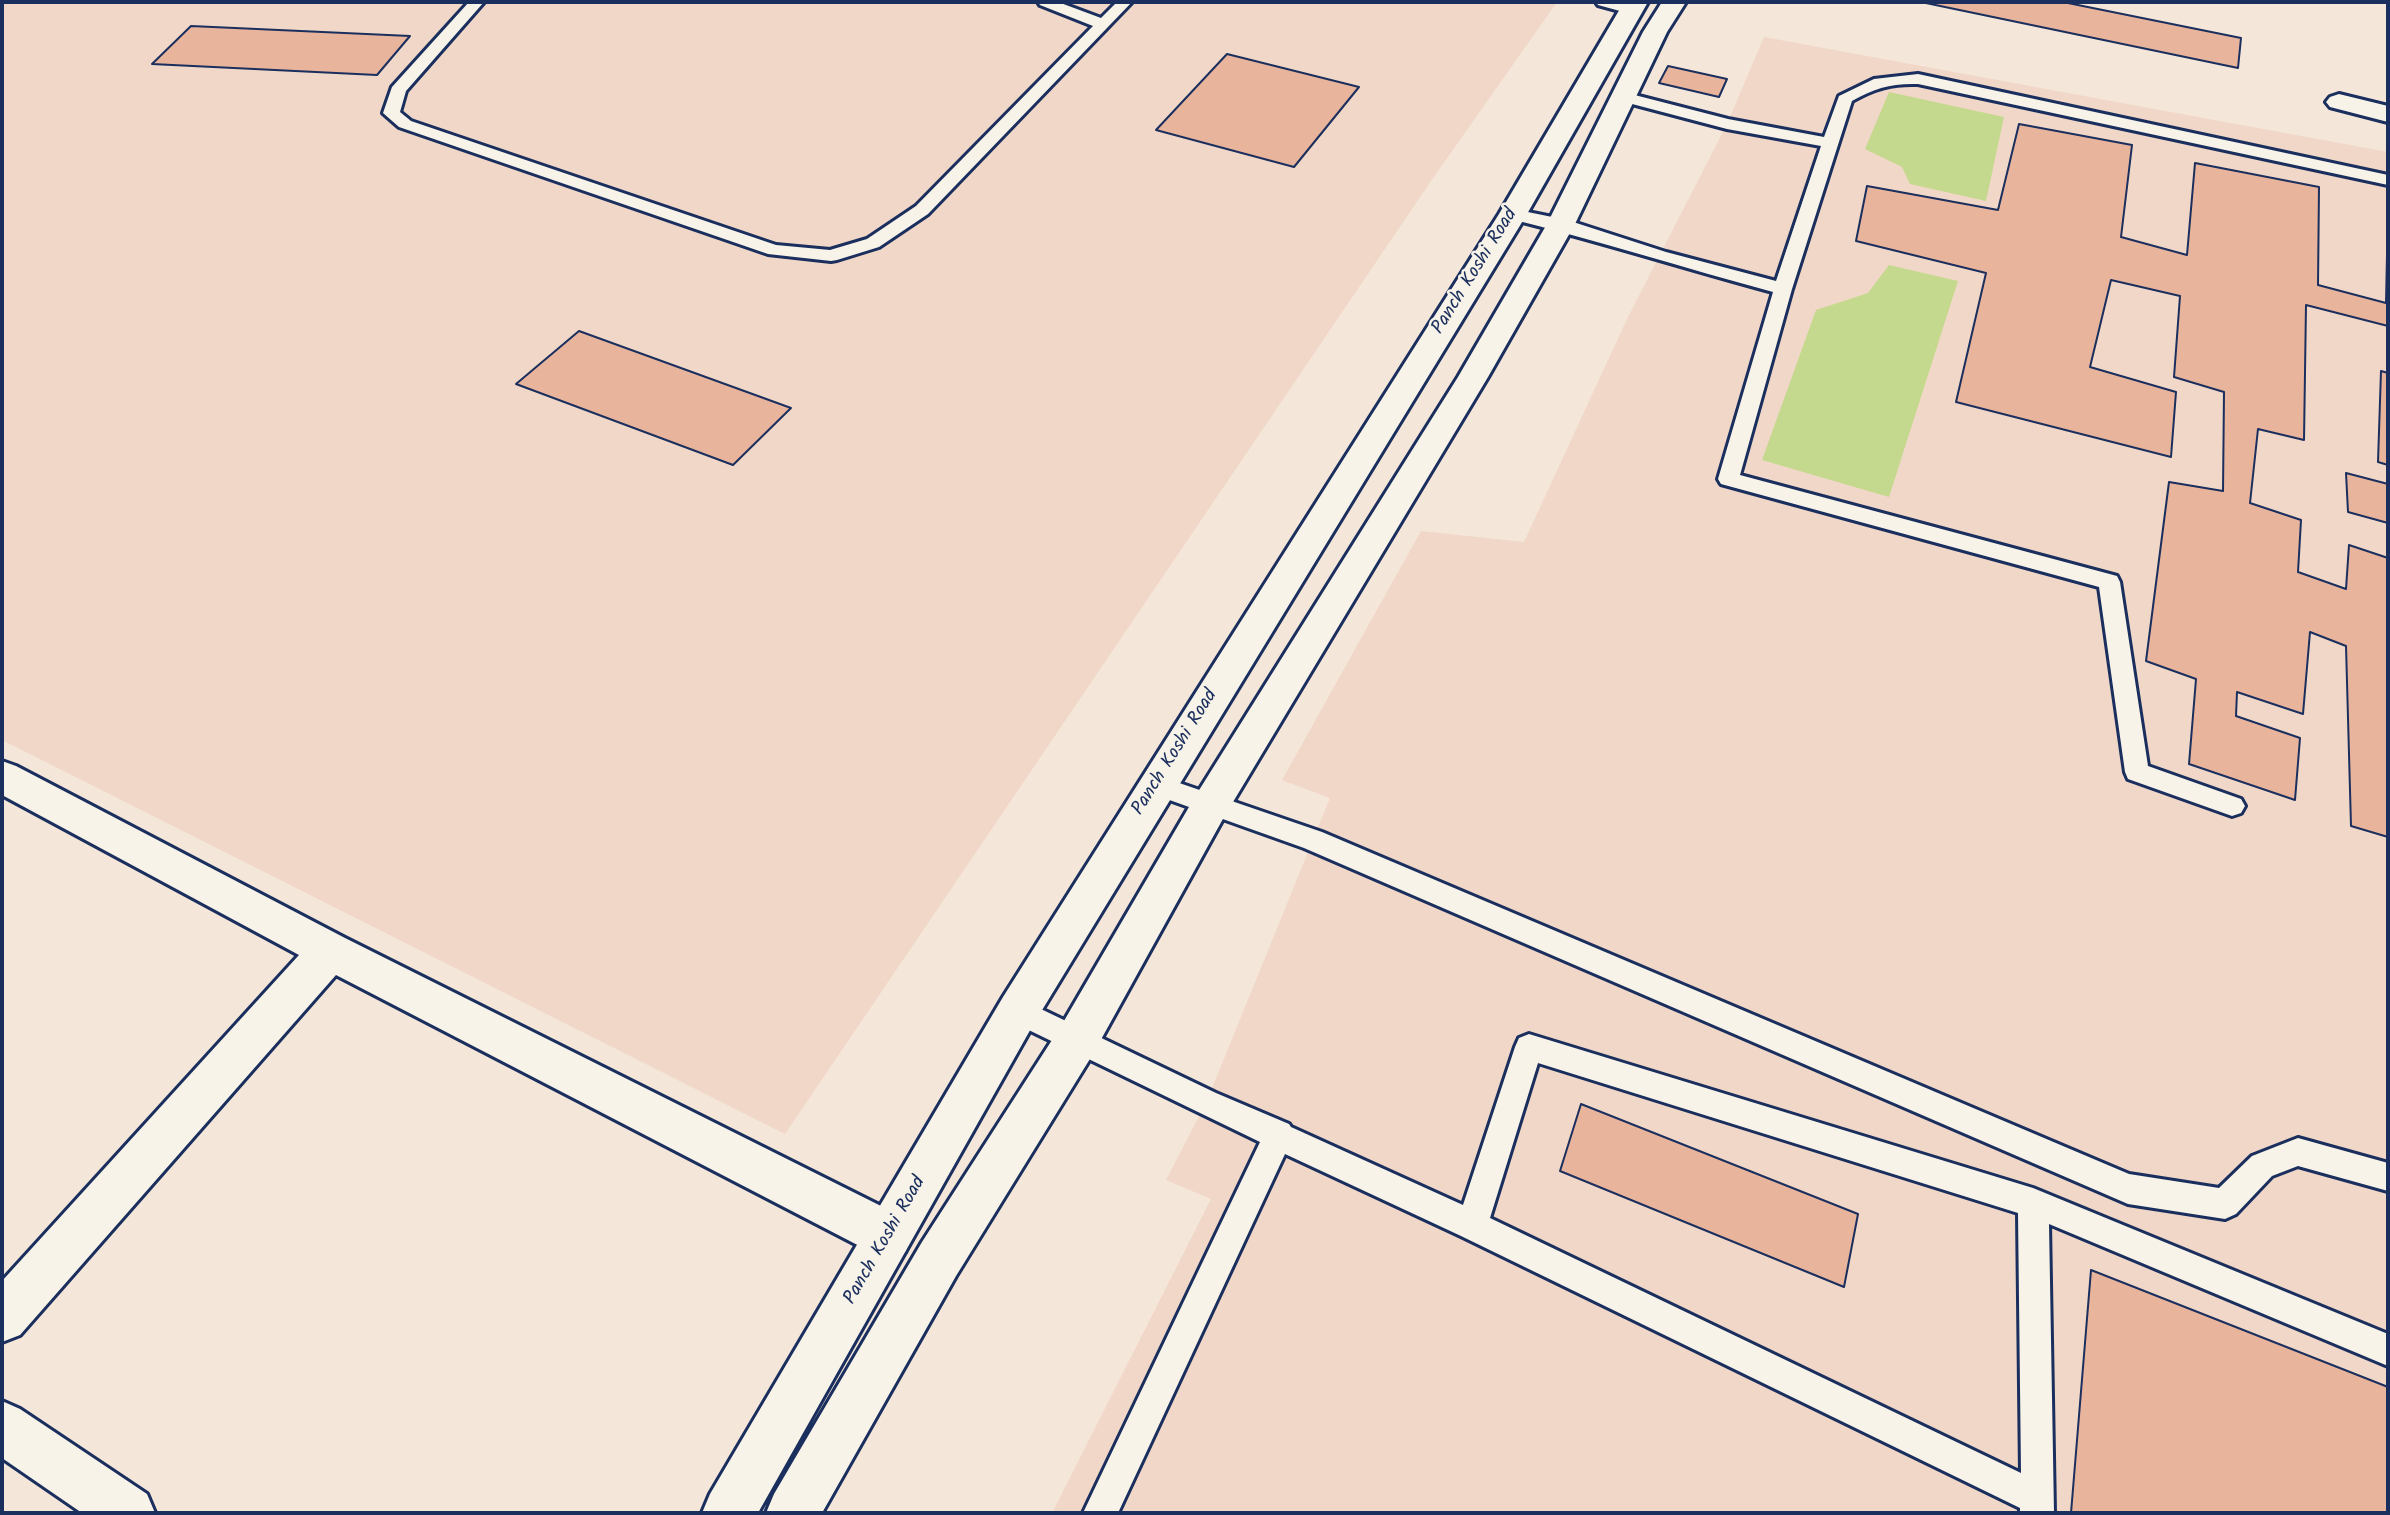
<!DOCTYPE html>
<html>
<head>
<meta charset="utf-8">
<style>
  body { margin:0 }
  #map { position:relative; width:2390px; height:1515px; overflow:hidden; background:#f4e6d9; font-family:Kalam,sans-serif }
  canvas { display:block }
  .frame { position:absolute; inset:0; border:4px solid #1b2f5e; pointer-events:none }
</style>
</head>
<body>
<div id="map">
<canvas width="2390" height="1515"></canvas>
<div class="frame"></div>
</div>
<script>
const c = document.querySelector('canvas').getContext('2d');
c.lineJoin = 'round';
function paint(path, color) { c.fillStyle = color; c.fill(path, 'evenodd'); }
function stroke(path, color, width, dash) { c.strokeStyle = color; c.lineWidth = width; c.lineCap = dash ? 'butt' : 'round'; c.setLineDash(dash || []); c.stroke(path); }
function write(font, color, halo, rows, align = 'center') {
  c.font = font + ' Kalam,sans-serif'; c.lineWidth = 5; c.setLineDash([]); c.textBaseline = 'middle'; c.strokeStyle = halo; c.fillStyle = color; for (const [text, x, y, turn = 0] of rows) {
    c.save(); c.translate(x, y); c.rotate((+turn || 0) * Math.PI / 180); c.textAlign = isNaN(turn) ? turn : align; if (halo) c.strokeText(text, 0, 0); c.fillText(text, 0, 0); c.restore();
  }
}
paint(new Path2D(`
  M2 2H1557L1431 181 785 1134 2 740Z
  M1764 37 2388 152V1513H1052L1211 1199 1166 1180 1206 1103 1330 798 1282 780 1421 531 1524 542 1627 319 1727 124Z`), '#f1d7c7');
paint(new Path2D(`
  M1889 92 2004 117 1986 201 1910 184 1902 167 1865 149Z
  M1889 265 1958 281 1889 497 1762 460 1816 310 1868 293Z`), '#c5d98e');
const building = new Path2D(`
  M1921 2H2063L2241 38 2238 68Z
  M191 26 410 36 377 75 152 64Z
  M1227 54 1359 87 1294 167 1156 130Z
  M1668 66 1727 79 1719 97 1659 83Z
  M2019 124 2132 145 2121 237 2187 255 2195 163 2319 187 2318 285 2386 303 2388 207V326L2306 305 2304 440 2258 429 2250 503 2301 520 2298 572 2346 589 2349 545 2388 558V837L2351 826 2346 646 2310 632 2303 714 2237 692 2236 716 2300 738 2295 800 2189 764 2196 679 2146 661 2169 482 2223 491 2224 392 2174 377 2180 296 2111 280 2090 367 2176 392 2171 457 1956 402 1986 273 1856 241 1867 186 1998 210Z
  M579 331 791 408 733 465 516 384Z
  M2381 371 2388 373V465L2378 462Z
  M2346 473 2388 484V523L2348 512Z
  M1581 1104 1858 1214 1844 1287 1560 1171Z
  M2091 1270 2388 1387V1513H2071Z`);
paint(building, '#e9b49c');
stroke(building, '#1b2f5e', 2);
const lane = new Path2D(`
  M469 2H484L406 91 400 112 411 121 776 245 830 250 867 239 916 206 1093 26 1040 5 1038 2H1058L1101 18 1117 2H1132L928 214 879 247 837 260 831 261 768 254 399 127 383 113 392 87Z
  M1596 2H1620L1636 6 1639 9 1631 14 1598 5Z
  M1918 74 2388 175V185L1918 84C1893 83 1874 88 1852 101L1792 289 1740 475 2117 576 2120 582 2148 766 2241 799 2245 806 2241 813 2232 816 2128 779 2125 772 2099 587 1721 484 1718 479 1773 292C1684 268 1596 240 1507 218L1504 214 1513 209 1567 220 1666 252 1776 281 1821 146 1727 129 1617 100 1615 97 1623 92 1728 119 1824 137 1839 96 1874 79Z
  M1156 775 1322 832 2129 1174 2219 1188 2252 1156 2298 1138 2388 1163V1191L2298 1166 2272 1176 2236 1214 2225 1219 2128 1204 1304 848 1147 792 1144 785 1147 778Z
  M1018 998 1216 1093 1289 1124 1291 1127 1463 1205 1515 1047 1519 1038 1529 1034 2033 1188 2388 1334V1366L2049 1224 2054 1513H2020V1508L1461 1236 1285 1154 1118 1513H1083L1260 1142 1008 1020 1004 1011 1008 1002ZM1538 1063 2018 1213 2021 1473 1490 1218Z`);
const street = new Path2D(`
  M2339 94 2388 106V122L2330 107 2326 102 2330 97Z
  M2 761 16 766 345 938 905 1218 912 1235 905 1252 888 1259 871 1252 336 975 20 1335 2 1342V1281L299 955 2 795Z
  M2 1401 20 1409 147 1494 155 1513H82L2 1458Z`);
const secondary = new Path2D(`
  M1624 2H1648L1527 214 1033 1025 758 1513H702L710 1494 1003 997 1499 214Z
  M1662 2H1686L1667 32 1575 224 1488 377 1224 817 1093 1054 956 1276 822 1513H766L774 1494 922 1242 1061 1026 1196 795 1458 377 1547 224 1643 32Z`);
stroke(lane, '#1b2f5e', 6);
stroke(street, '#1b2f5e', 6);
stroke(secondary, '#1b2f5e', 6);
paint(lane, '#f7f3e8');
paint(street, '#f7f3e8');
paint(secondary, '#f7f3e8');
write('19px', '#1b2f5e', '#f7f3e8', [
  ["Panch Koshi Road",1476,272,-58],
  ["Panch Koshi Road",1176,753,-58],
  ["Panch Koshi Road",886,1241,-60]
]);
</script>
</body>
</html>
